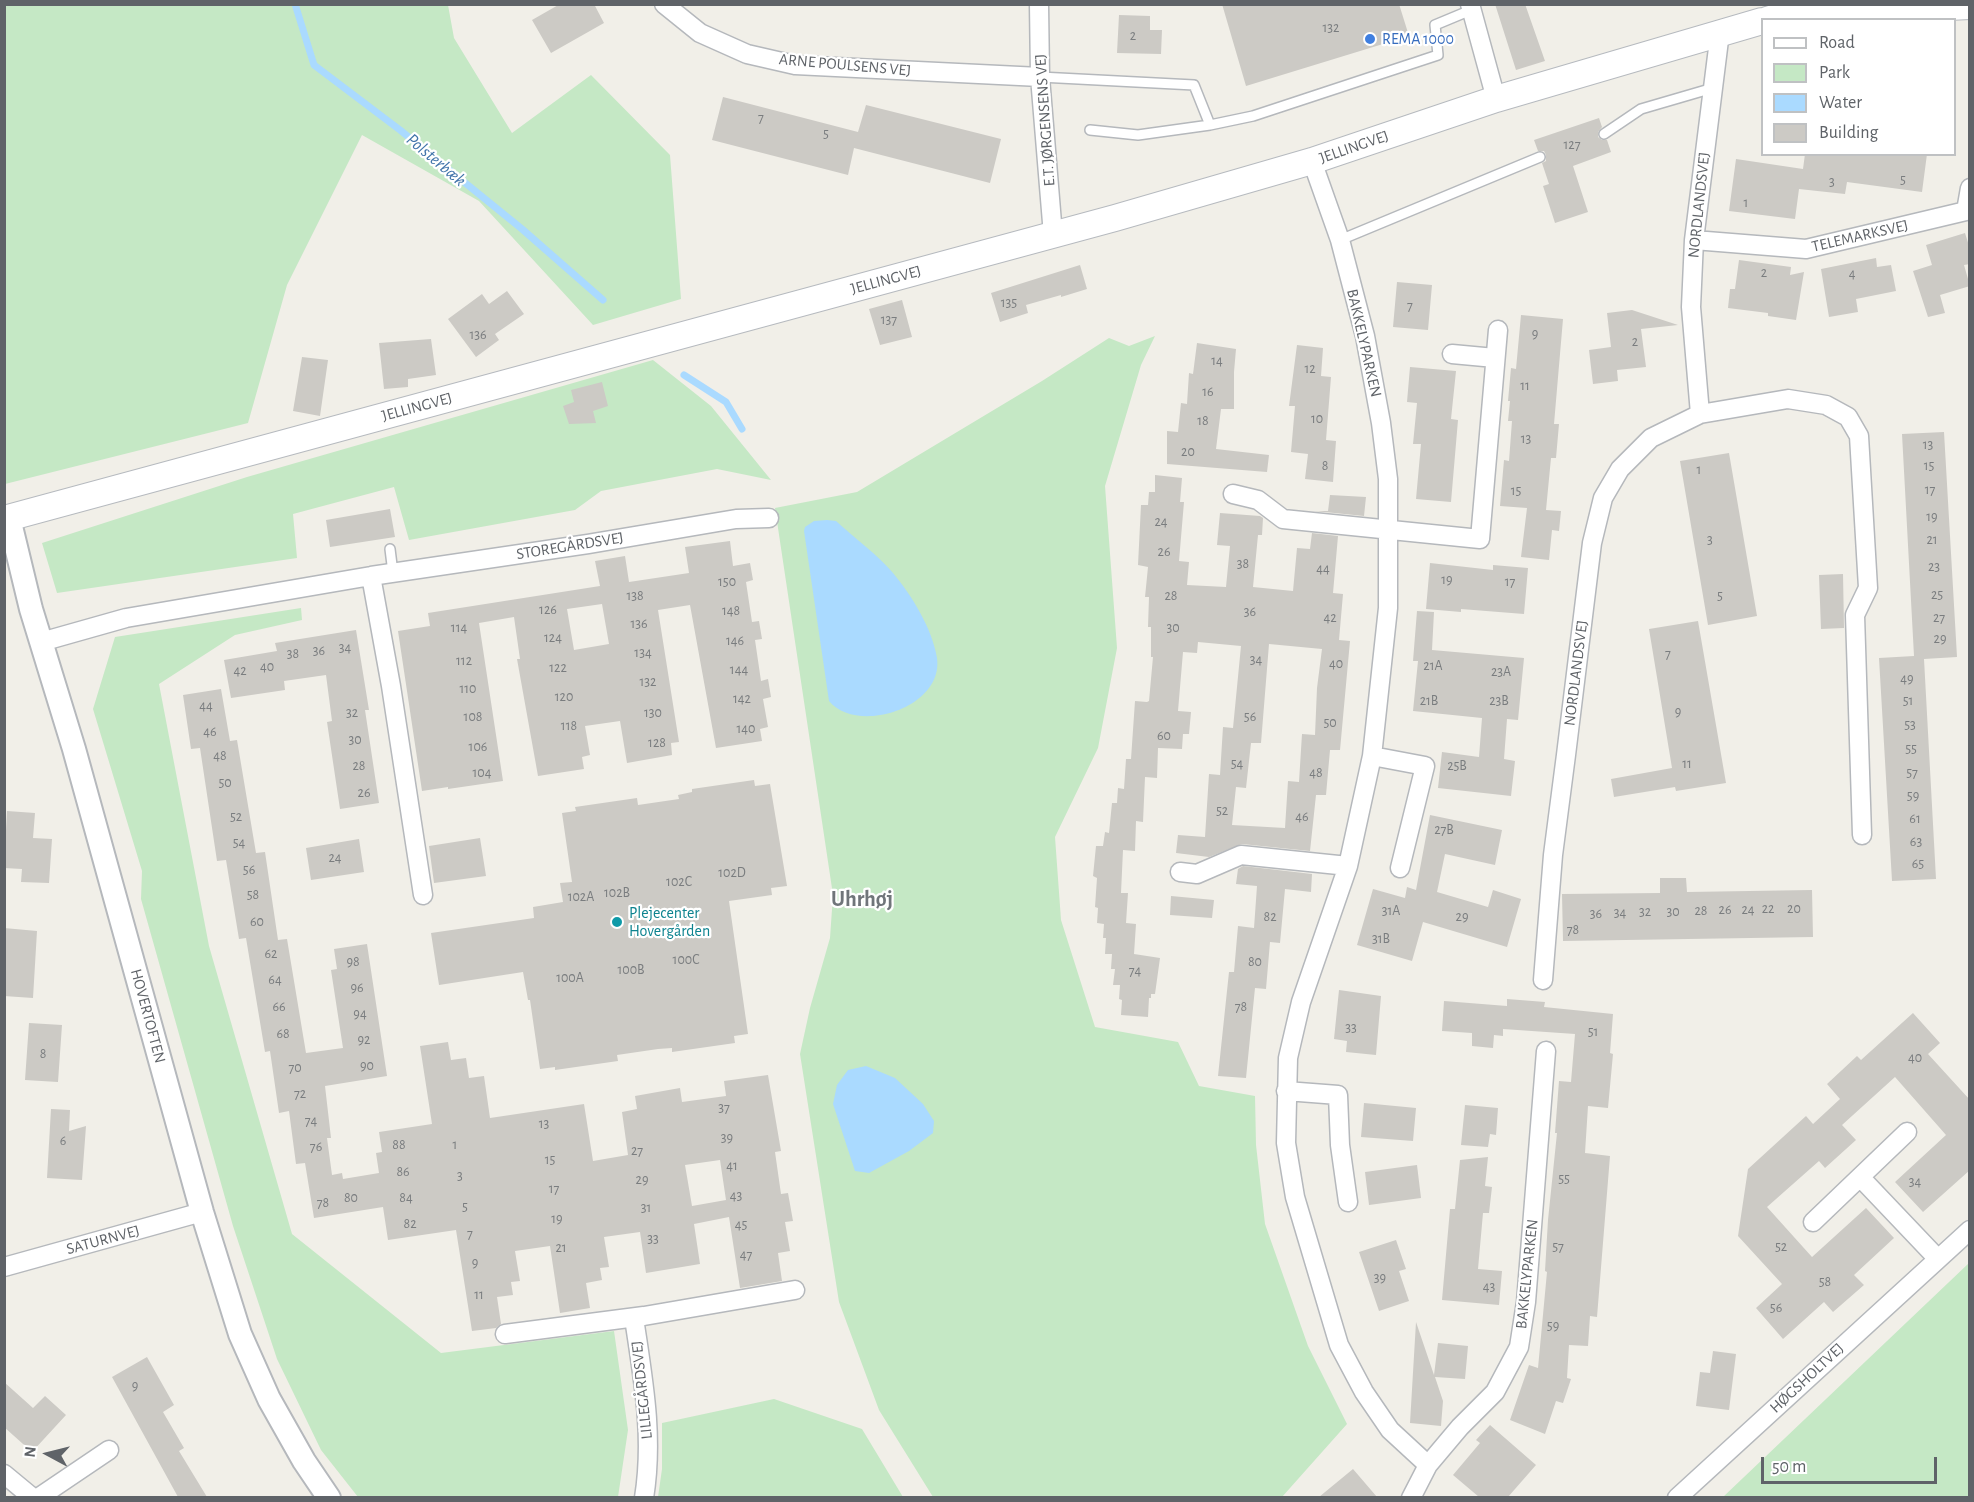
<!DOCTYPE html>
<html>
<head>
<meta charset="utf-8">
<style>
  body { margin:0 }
  #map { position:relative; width:1974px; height:1502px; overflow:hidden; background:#f1efe8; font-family:"Alegreya Sans",sans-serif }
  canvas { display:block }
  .frame { position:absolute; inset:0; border:6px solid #5f6368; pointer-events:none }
  .legend { position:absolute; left:1761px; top:18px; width:195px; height:138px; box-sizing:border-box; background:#fff; border:2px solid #bfc1c3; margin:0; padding:8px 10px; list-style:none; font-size:18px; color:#5f6368 }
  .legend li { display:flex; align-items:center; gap:12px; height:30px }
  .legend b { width:30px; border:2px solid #bfc1c3 }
  .north { position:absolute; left:18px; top:1424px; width:60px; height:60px; -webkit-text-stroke:4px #fff; paint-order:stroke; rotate:277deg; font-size:16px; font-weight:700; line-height:24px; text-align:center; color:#5f6368 }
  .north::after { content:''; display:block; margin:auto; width:21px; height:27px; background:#5f6368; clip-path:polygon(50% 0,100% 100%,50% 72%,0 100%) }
  .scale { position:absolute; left:1761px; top:1457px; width:176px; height:27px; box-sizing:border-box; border:3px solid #5f6368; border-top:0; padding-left:8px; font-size:18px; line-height:21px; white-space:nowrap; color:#5f6368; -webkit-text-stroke:4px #fff; paint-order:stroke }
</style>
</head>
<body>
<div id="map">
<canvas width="1974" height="1502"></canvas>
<div class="frame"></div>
<ul class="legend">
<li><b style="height:8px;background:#fff"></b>Road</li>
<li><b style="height:16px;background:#c5e8c5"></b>Park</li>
<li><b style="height:16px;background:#aadaff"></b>Water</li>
<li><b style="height:16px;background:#cccac5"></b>Building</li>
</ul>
<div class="north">N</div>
<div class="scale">50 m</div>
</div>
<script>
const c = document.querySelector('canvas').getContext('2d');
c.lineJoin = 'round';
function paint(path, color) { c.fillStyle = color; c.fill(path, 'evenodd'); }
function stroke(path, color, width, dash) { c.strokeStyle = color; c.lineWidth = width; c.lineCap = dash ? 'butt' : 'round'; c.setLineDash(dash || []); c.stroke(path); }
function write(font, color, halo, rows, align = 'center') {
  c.font = font + ' "Alegreya Sans",sans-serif'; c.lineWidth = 4.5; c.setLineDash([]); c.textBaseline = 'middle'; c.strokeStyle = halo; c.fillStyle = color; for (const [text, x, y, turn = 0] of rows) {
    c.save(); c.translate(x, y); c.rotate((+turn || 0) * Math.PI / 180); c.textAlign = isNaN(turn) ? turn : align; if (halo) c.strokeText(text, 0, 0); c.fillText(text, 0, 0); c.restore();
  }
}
paint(new Path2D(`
  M5 4 448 5 454 38 512 133 591 75 670 155 681 299 593 325 479 201 362 135 287 285 248 423 5 484Z
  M1155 336 1141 365 1105 486 1117 648 1098 748 1055 837 1061 920 1095 1027 1178 1042 1199 1086 1255 1096 1256 1145 1265 1224 1308 1346 1347 1424 1282 1497H933L879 1410 839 1302 800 1054 810 1008 830 938 833 895 775 508 857 492 1042 381 1109 338 1129 346Z
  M653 360 711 406 771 480 717 469 601 491 575 510 409 540 394 487 293 514 297 558 57 593 42 543 247 477Z
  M301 608 302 620 235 635 159 684 209 946 292 1234 441 1353 614 1331 628 1430 618 1497H358L321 1450 277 1359 233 1226 141 899 142 871 93 709 115 637Z
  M1969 1263V1497H1722H1723Z
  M774 1399 862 1429 903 1497H658L662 1469V1423Z`), '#c5e8c5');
paint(new Path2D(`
  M827 520 836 521C853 537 878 555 893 573 912 596 932 628 937 658 944 708 857 735 829 701L804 531 805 527 814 521Z
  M866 1066 895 1078 923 1104 934 1121 933 1133 909 1151 869 1173 855 1171 833 1104 837 1085 848 1070Z`), '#aadaff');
stroke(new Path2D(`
  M295 4 314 65 400 130 522 229 603 300
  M684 375 726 402 742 429`), '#aadaff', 7);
paint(new Path2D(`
  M560 4H594L604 23 551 53 532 20Z
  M1222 4H1399L1409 36 1246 86Z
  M1495 4H1525L1545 61 1516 70Z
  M1119 15 1150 16V30H1162L1161 54 1117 53Z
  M723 97 858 132 866 105 1001 139 990 183 854 148 848 175 712 140Z
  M1599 118 1602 127 1598 132V137L1602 140H1607L1611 152 1573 166 1588 212 1555 223 1543 186 1549 184 1542 163 1546 161V155L1544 151H1538L1534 140Z
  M1805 154H1927L1922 192 1847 182 1845 194 1799 189 1795 219 1729 211 1736 159 1803 169Z
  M1965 233 1970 249V264L1964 265 1970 286 1940 295 1945 313 1928 317 1913 271 1932 265 1926 245Z
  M1876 258 1877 267 1891 265 1896 291 1856 299 1858 312 1829 317 1821 269Z
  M1739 260 1791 267 1790 275 1804 272 1796 320 1768 316V313L1728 308 1730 289H1735Z
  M1080 265 1087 289 1061 297V295L1026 305 1028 313 1000 322 991 293Z
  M1397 282 1432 285 1428 330 1393 327Z
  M507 291 524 314 495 334 499 340 476 357 448 319 482 294 489 304Z
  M902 300 912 337 880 345 869 309Z
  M1632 310 1678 325 1641 329 1646 367 1617 370 1618 381 1593 384 1589 350 1611 347 1607 313Z
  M1521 315 1563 319 1554 424H1559L1556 458H1551L1546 510 1561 511 1559 531 1552 530 1549 560 1521 557 1527 508 1500 506 1504 460 1509 461 1512 421H1508L1510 401H1508L1511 368 1516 369Z
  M431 339 436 375 408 379V387L384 389 379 343Z
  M1197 343 1236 349 1234 372V409H1221L1216 449 1269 455 1267 472 1167 464V431L1178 432 1181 403 1187 404 1189 373 1193 374Z
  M1297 345 1323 348 1321 376 1331 377 1326 440 1336 441 1333 482 1305 479 1308 454 1291 452 1295 406H1289Z
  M302 357 328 360 320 416 293 411Z
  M1410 367 1456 371 1451 419 1458 420 1451 502 1416 499 1421 444H1413L1417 403 1407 402Z
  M602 382 608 406 593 411 596 423 569 424 563 406 574 402 571 390Z
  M1944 432 1957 657 1924 659 1936 879 1892 881 1879 658 1914 656 1902 434Z
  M1729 453 1757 616 1708 625 1680 461Z
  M1155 475 1182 478 1180 502H1184L1179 561 1189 562 1187 585 1226 587 1230 546 1217 545 1220 513 1260 516 1263 518 1262 535H1258L1253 587 1293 591 1297 548 1310 549 1312 533 1338 536 1333 593 1343 594 1339 640 1350 641 1340 750H1330L1326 795H1316L1310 851 1242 844 1209 857 1176 853 1178 835 1205 837 1209 774 1220 775 1223 727 1233 728 1241 646 1198 642 1197 653 1183 652 1178 711 1191 712 1189 734H1183L1182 749 1158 748 1157 778 1145 777 1143 822 1136 821 1135 851 1123 850 1121 893H1128L1126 923 1136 924 1134 954 1160 958 1155 994H1151V998H1149L1148 1017 1121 1015 1122 1000 1119 999 1120 985H1113L1115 969H1111L1112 954H1105L1106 938H1103L1104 924 1097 923 1098 908 1095 907 1097 878 1093 876 1096 846H1103L1105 832 1109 833 1112 803H1117L1118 788 1124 789 1126 759H1131L1135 701 1147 702 1149 701 1153 657H1151V627H1148L1149 597H1145L1148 567 1138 565 1141 505H1148L1149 492H1155ZM1269 644 1322 649 1317 688 1315 735 1302 734 1299 782 1288 781 1285 828 1232 825 1236 787 1246 788 1251 743H1261Z
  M1330 495 1366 497 1364 516 1315 511H1328Z
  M390 509 395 537 330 547 326 520Z
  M730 541 733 566 750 563 753 580 746 582 752 622 759 621 762 639 755 640 761 681 768 679 771 697 763 699 768 727 760 729 762 741 716 748 690 605 658 610 679 742 671 743 672 755 627 763 620 721 585 726 590 755 582 757 584 769 538 776 517 659H520L514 617 479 623 503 781 448 789V787L422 791 398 631 430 626 428 613 600 586 595 561 625 556 629 582 689 573 685 547ZM602 604 609 644 574 650 567 609Z
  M1430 563 1493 570V565L1528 568 1524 614 1461 609V612L1426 609Z
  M1843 574 1844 628 1821 629 1819 575Z
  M1417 611 1434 612 1432 650 1524 658 1518 720 1507 719 1504 759 1515 761 1511 796 1438 788 1442 752 1479 757 1482 718 1413 711 1418 661H1413Z
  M1698 621 1726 783 1676 791 1675 787 1614 797 1611 779 1672 768 1649 629Z
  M356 630 369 710H365L379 803 340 809 327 722 332 721 326 675 284 681 285 690 231 698 224 660 277 651 275 643Z
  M221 689 230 741 237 740 256 853 265 852 278 940 287 939 306 1053 343 1048 331 970 337 969 334 949 367 944 387 1076 325 1086 331 1138H327L332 1175 342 1173 343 1179 379 1173 376 1153 382 1152 379 1132 432 1124 420 1046 448 1042 451 1060 466 1058 469 1078 484 1076 490 1118 584 1104 593 1161 628 1155 622 1112 637 1109 635 1096 680 1088 682 1102 726 1096 724 1081 768 1075 781 1151 775 1152 781 1194 788 1193 793 1221 785 1222 790 1251 778 1253 782 1281 740 1288 729 1217 694 1224 700 1264 646 1273 640 1232 604 1237 609 1267 600 1268 602 1280 586 1283 590 1308 560 1313 550 1246 515 1251 520 1281 511 1282 513 1295 497 1297 501 1324 496 1328 472 1331 456 1230 388 1240 383 1207 314 1218 305 1163 296 1164 289 1111 279 1113 270 1051 265 1052 246 938 239 939 226 860 217 861 200 748 191 749 183 695ZM720 1160 726 1200 692 1206 685 1165Z
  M754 780 755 786 770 784 787 886 771 888 772 895 729 901 748 1034 734 1036 735 1043 672 1052V1048L658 1049 617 1055 618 1061 555 1070V1067L540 1069 530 1000H528L523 972 439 985 431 933 534 918 533 907 563 902 560 883 572 882 562 813 576 811 575 807 637 798 638 805 679 799 678 795 692 792V789Z
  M7 811 35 813 33 838 52 839 49 883 21 882 22 869 4 868Z
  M1430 815 1502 830 1495 865 1445 854 1437 892 1488 907 1493 890 1521 899 1507 947 1423 922 1412 961 1357 945 1373 889 1405 898 1407 887 1416 890Z
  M480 838 486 876 434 883 429 846Z
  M359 839 364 872 311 880 306 848Z
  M1243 866 1312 874 1311 892 1285 889 1280 943 1270 942 1266 989 1255 988 1246 1078 1218 1076 1229 972H1234L1238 926 1254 928 1257 886 1236 884 1238 869Z
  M1660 878H1686L1687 892 1812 890 1813 937 1563 941 1562 894 1660 893Z
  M1171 896 1214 900 1212 918 1170 915Z
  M4 928 37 931 33 998 4 996Z
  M1339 990 1381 996 1376 1055 1346 1052 1347 1041 1334 1039Z
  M1507 999 1545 1002 1544 1007 1613 1014 1610 1053 1613 1054 1608 1108 1588 1106 1585 1153 1610 1156 1597 1317 1590 1316 1588 1346 1569 1345 1567 1378 1571 1379 1563 1403 1556 1401 1545 1434 1510 1420 1529 1365 1538 1368 1547 1272 1545 1271 1548 1220 1557 1133H1555L1559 1081 1571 1082 1575 1034 1503 1029V1036L1494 1035 1493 1048 1472 1046V1033L1442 1031 1444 1001 1507 1006Z
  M1913 1013 1940 1043 1928 1054 1970 1100V1170L1923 1212 1895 1182 1946 1135 1895 1077 1842 1125 1856 1140 1825 1168 1819 1161 1767 1207 1812 1257 1866 1208 1894 1238 1854 1275 1864 1285 1833 1312 1824 1302 1783 1339 1756 1308 1782 1284 1738 1236 1748 1169 1806 1116 1813 1124 1840 1099 1827 1084 1857 1056 1861 1060Z
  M29 1023 62 1025 58 1082 25 1080Z
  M1364 1103 1416 1108 1413 1141 1361 1137Z
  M1465 1105 1498 1108 1496 1135 1490 1134 1488 1147 1461 1145Z
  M51 1109 70 1110 69 1131 86 1126 82 1180 47 1178Z
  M1488 1157 1485 1186 1492 1187 1489 1213H1483L1478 1269 1502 1271 1499 1305 1442 1300 1450 1209H1455L1460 1160Z
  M1417 1165 1421 1198 1369 1205 1365 1172Z
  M1396 1240 1406 1269 1399 1271 1409 1301 1379 1311 1359 1252Z
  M1416 1322 1434 1375 1438 1343 1468 1346 1465 1379 1435 1377 1443 1401 1441 1426 1410 1423Z
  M1713 1351 1736 1354 1729 1410 1696 1406 1700 1372 1710 1373Z
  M147 1357 174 1405 163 1412 184 1448 179 1451 207 1497H178L112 1377Z
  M4 1382 33 1408 45 1396 66 1415 32 1452 4 1427Z
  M1490 1425 1536 1465 1508 1497H1479L1453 1475 1480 1443 1476 1440Z
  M1353 1469 1377 1497H1319Z`), '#cccac5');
const service = new Path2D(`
  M1040 77 1194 85 1210 125
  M1090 130 1138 135 1210 125 1253 116 1438 55 1435 25 1471 10
  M1604 134 1641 109 1713 88
  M1340 240 1540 157
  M390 549 393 573`);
const minor = new Path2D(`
  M664 4 700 33 747 54 795 65 1040 77
  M1039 4 1040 77 1053 235
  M1470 4 1496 99
  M1312 161 1340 240 1365 336 1381 423 1388 479V608L1372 756 1348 866 1301 1002 1288 1058 1286 1143 1295 1197 1339 1345 1364 1392 1390 1430 1428 1465
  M1694 240 1806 249 1966 211 1970 188
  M1452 354 1495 358
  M1700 414 1691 307 1694 240 1720 32
  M1233 494 1258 500 1283 519 1480 539 1498 330
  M371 576 391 686 423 895
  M41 642 126 618 371 576 588 544 736 519 769 518
  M1372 756 1425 766 1400 868
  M1180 872 1197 874 1241 855 1348 866
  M1543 980 1553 855 1566 755 1592 543 1603 498 1620 469 1651 438 1700 414 1788 399 1826 405 1848 417 1859 436 1868 588 1855 615 1862 835
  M1286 1091 1338 1095 1340 1145 1348 1202
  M1860 1177 1938 1259
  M1813 1222 1907 1132
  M4 1267 202 1212
  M634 1318C643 1379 654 1436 644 1498
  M505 1334 644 1316 795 1290
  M4 1474 33 1498
  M38 1498 109 1450
  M1411 1498 1428 1465 1460 1427 1495 1392 1519 1347 1526 1302 1546 1051
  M1677 1498 1970 1230`);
const tertiary = new Path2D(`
  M9 518 31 609 74 749 202 1212 240 1334 269 1399 304 1461 329 1498`);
const secondary = new Path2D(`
  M1767 20 1777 17 1840 12 1970 6
  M4 519 1115 218 1312 161 1496 99 1762 21`);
stroke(service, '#b5b8bc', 12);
stroke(minor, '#b5b8bc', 21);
stroke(tertiary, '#b5b8bc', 26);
stroke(secondary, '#b6babf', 28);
stroke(service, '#fff', 9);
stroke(minor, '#fff', 18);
stroke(tertiary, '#fff', 22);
stroke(secondary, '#fff', 26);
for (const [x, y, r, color] of [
  [1370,39,6,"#3f7fe0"],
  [617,922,6,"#0f9aa8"]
]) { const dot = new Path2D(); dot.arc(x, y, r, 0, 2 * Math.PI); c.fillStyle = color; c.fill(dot); stroke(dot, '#fff', 2); }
write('14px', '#7a7d7f', null, [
  ["132",1331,28],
  ["2",1133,36],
  ["7",761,118],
  ["5",826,134],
  ["127",1572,145],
  ["5",1903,180],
  ["3",1832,182],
  ["1",1746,203],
  ["2",1764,273],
  ["4",1852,274],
  ["135",1009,303],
  ["7",1410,306],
  ["137",889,320],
  ["9",1535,334],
  ["136",478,335],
  ["2",1635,342],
  ["14",1217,361],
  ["12",1310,369],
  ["11",1525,386],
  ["16",1208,392],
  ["10",1317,419],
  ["18",1203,421],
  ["13",1526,439],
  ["13",1928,445],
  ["20",1188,452],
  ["8",1325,466],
  ["15",1929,466],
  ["1",1699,470],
  ["17",1930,490],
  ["15",1516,491],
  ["19",1932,517],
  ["24",1161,522],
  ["3",1710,540],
  ["21",1932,540],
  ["26",1164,552],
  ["38",1243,564],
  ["23",1934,567],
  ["44",1323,569],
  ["19",1447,580],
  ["150",727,582],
  ["17",1510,582],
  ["25",1937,595],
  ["138",635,596],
  ["28",1171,596],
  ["5",1720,596],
  ["126",548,610],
  ["148",731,611],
  ["36",1250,612],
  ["42",1330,618],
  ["27",1939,618],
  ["136",639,624],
  ["114",459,628],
  ["30",1173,628],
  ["124",553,638],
  ["29",1940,639],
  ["146",735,641],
  ["34",345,648],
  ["36",319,651],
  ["134",643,653],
  ["38",293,654],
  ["7",1668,654],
  ["34",1256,660],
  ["112",464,661],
  ["40",1336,664],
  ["21A",1433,666],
  ["40",267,667],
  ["122",558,668],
  ["144",739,670],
  ["42",240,671],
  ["23A",1501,672],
  ["49",1907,679],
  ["132",648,682],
  ["110",468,689],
  ["120",564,697],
  ["142",742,699],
  ["21B",1429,701],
  ["23B",1499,701],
  ["51",1908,701],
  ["44",206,706],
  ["9",1678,712],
  ["32",352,713],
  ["130",653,713],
  ["108",473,717],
  ["56",1250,717],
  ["50",1330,723],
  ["53",1910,725],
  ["118",569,726],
  ["140",746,729],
  ["46",210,732],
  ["60",1164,736],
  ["30",355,740],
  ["128",657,743],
  ["106",478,747],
  ["55",1911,749],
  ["48",220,756],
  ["54",1237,764],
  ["11",1687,764],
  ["28",359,766],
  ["25B",1457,766],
  ["104",482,773],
  ["48",1316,773],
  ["57",1912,773],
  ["50",225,783],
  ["26",364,793],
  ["59",1913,796],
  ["52",1222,811],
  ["52",236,817],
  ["46",1302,817],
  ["61",1915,819],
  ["27B",1444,830],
  ["63",1916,842],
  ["54",239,843],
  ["24",335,858],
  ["65",1918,864],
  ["56",249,870],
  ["102D",732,873],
  ["102C",679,882],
  ["102B",617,893],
  ["58",253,895],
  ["102A",581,897],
  ["22",1768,909],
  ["20",1794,909],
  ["26",1725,910],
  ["24",1748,910],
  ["31A",1391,911],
  ["28",1701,911],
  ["32",1645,912],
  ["30",1673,912],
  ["34",1620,913],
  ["36",1596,914],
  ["82",1270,917],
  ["29",1462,917],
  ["60",257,922],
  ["78",1573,930],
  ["31B",1381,939],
  ["62",271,954],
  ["100C",686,960],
  ["98",353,962],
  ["80",1255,962],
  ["100B",631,970],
  ["74",1135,971],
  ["100A",570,978],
  ["64",275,980],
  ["96",357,988],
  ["66",279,1007],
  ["78",1241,1007],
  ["94",360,1014],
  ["33",1351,1028],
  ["51",1593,1032],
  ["68",283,1034],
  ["92",364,1040],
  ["8",43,1054],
  ["40",1915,1058],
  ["90",367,1066],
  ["70",295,1068],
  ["72",300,1094],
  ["37",724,1108],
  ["74",311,1121],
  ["13",544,1124],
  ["39",727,1138],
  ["6",63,1141],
  ["88",399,1145],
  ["1",455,1145],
  ["76",316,1147],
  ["27",637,1151],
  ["15",550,1160],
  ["41",732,1166],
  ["86",403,1172],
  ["3",460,1176],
  ["55",1564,1179],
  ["29",642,1180],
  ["34",1915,1182],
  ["17",554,1189],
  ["43",736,1196],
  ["80",351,1198],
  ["84",406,1198],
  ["78",323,1203],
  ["5",465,1207],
  ["31",646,1208],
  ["19",557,1219],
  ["82",410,1224],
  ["45",741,1225],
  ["7",470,1234],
  ["33",653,1239],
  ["57",1558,1247],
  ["52",1781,1247],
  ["21",561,1248],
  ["47",746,1255],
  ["9",475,1263],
  ["39",1380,1278],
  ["58",1825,1282],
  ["43",1489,1287],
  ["11",479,1295],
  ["56",1776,1308],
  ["59",1553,1326],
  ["9",135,1386]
]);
write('16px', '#366cbe', '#fff', [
  ["REMA 1000",1382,39]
], 'left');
write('16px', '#5f6368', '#fff', [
  ["ARNE POULSENS VEJ",845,65,5],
  ["E.T. JØRGENSENS VEJ",1045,120,-94],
  ["JELLINGVEJ",1354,147,-19],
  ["NORDLANDSVEJ",1699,205,-84],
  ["TELEMARKSVEJ",1860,236,-13],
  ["JELLINGVEJ",886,280,-15],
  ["BAKKELYPARKEN",1364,343,77],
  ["JELLINGVEJ",417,407,-15],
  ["STOREGÅRDSVEJ",570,546,-9],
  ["NORDLANDSVEJ",1576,673,-83],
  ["HOVERTOFTEN",148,1016,75],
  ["SATURNVEJ",103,1240,-15],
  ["BAKKELYPARKEN",1527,1274,-84],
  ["HØGSHOLTVEJ",1807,1378,-43],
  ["LILLEGÅRDSVEJ",642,1390,-96]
]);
write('16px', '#0d838f', '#fff', [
  ["Plejecenter",629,913],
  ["Hovergården",629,931]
], 'left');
write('italic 18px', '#4174aa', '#fff', [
  ["Polsterbæk",436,160,40]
]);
write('bold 22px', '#70757a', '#fff', [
  ["Uhrhøj",862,899]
]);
</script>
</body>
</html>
